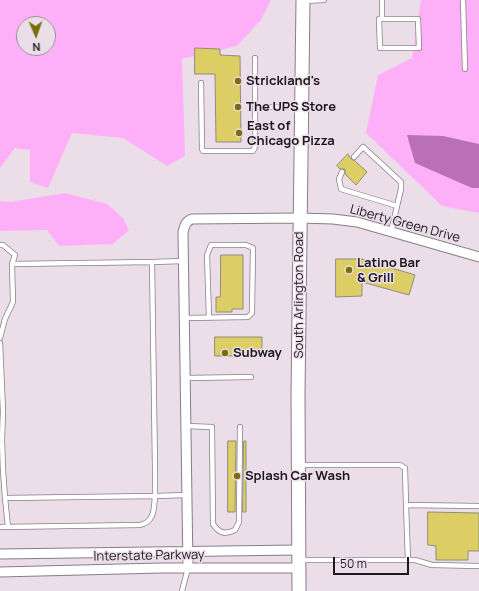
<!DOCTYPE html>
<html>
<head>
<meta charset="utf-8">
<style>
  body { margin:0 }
  #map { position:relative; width:479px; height:591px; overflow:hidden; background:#ebdee9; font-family:Manrope,sans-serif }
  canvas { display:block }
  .north { position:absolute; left:16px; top:16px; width:40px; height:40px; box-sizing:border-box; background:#ebdee9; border:1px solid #988e97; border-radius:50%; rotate:178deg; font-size:11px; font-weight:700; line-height:16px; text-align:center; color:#1b171b }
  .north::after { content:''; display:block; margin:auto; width:14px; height:18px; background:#796e0b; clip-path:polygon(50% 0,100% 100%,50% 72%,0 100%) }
  .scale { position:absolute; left:333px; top:557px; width:76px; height:18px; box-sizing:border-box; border:2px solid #1b171b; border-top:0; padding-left:5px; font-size:12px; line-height:14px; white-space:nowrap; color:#1b171b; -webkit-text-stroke:3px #ebdee9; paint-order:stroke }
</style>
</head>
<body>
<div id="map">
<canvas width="479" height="591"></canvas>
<div class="north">N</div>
<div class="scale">50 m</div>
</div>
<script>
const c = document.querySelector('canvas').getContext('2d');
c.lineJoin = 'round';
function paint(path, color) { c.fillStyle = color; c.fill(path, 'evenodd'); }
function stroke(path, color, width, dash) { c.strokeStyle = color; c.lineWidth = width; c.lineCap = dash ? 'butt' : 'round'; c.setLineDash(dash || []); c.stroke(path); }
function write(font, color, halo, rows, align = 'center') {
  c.font = font + ' Manrope,sans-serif'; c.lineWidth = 3; c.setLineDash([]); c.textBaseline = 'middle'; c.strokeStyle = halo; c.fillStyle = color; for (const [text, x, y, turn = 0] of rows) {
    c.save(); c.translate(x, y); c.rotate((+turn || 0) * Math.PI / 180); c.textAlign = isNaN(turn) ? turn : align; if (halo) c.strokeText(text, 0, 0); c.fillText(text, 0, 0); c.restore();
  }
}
paint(new Path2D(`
  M0 0H271L261 20 237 46 182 59 185 156 167 166 123 138 72 133 48 188 30 182V150L15 148 0 168ZM24 24H48V48H24Z
  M421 0H479V213L442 206 366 133 378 75 412 58Z
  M65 193 107 204 123 218 129 230 113 244 59 246 47 230 0 231V201L11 202Z`), '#fdb0f8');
paint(new Path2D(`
  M407 135 443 136 479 144V188H472L415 163Z`), '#b970b5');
const building = new Path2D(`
  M195 48 220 49V55L240 56 241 142H216L215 74H195Z
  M348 154 351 159 355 161 367 172 356 185 345 174V169H340L337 166Z
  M221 255H243V309H232V312H216V297H220Z
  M336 259H362L415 275 409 295 362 282V296L336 297Z
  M215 337H262V356H215Z
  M228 441H236L235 512H228Z
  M244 441H246V512H243Z
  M428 512 479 513V551H468V560H436V546L428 545Z`);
paint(building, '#dcce64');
stroke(building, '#8f8d7f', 1);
const lane = new Path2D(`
  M382 0V19
  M463 0 465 69
  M303 1 324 0
  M379 19H418L419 48H380Z
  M201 83 202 149 203 151H253L255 147V107H301
  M255 107V58
  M354 157 363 147 401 182V189L391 232
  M342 172 339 179 341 189 397 206
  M0 245H3L15 255 12 264
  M184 261 152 262 155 468V496L187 495
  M185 318 248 317 252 313 253 248 246 245H211L207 255 209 318
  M0 338 5 319 13 302 12 264 152 262
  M0 343 3 411 2 440 3 470 5 498 8 527
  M186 378 251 377
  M186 426 212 427 213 524C219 533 225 535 235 530L239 522 240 427
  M300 465H400L405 468 406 505 479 506
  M406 505 408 560
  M0 527 139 525C154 523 154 510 155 496L5 498
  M300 560H415L432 565 479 566
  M182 591 188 568`);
const street = new Path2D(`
  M0 554 298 550
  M188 568 183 232C185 225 186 221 192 219L299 218 333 219 357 222 479 257
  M0 572 161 568H298`);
const secondary = new Path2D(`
  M299 591 298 394 303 0`);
stroke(lane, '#887d87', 6);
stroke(street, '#887d87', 11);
stroke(secondary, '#887d87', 15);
stroke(lane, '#fff', 4.5);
stroke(street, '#fff', 9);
stroke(secondary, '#fff', 13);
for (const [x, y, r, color] of [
  [238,81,4,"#796e0b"],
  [238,107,4,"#796e0b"],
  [239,133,4,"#796e0b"],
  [349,270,4,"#796e0b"],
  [225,353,4,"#796e0b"],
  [237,476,4,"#796e0b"]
]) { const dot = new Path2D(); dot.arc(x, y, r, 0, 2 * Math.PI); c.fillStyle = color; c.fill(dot); stroke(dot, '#ebdee9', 1.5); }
write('bold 13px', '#1b171b', '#ebdee9', [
  ["Strickland's",246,81],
  ["The UPS Store",246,107],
  ["East of",247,126],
  ["Chicago Pizza",247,141],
  ["Latino Bar",357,263],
  ["& Grill",357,278],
  ["Subway",233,353],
  ["Splash Car Wash",245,476]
], 'left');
write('13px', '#1b171b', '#ebdee9', [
  ["Liberty Green Drive",405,224,15],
  ["South Arlington Road",299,295,-90],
  ["Interstate Parkway",149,556,-1]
]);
</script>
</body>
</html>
